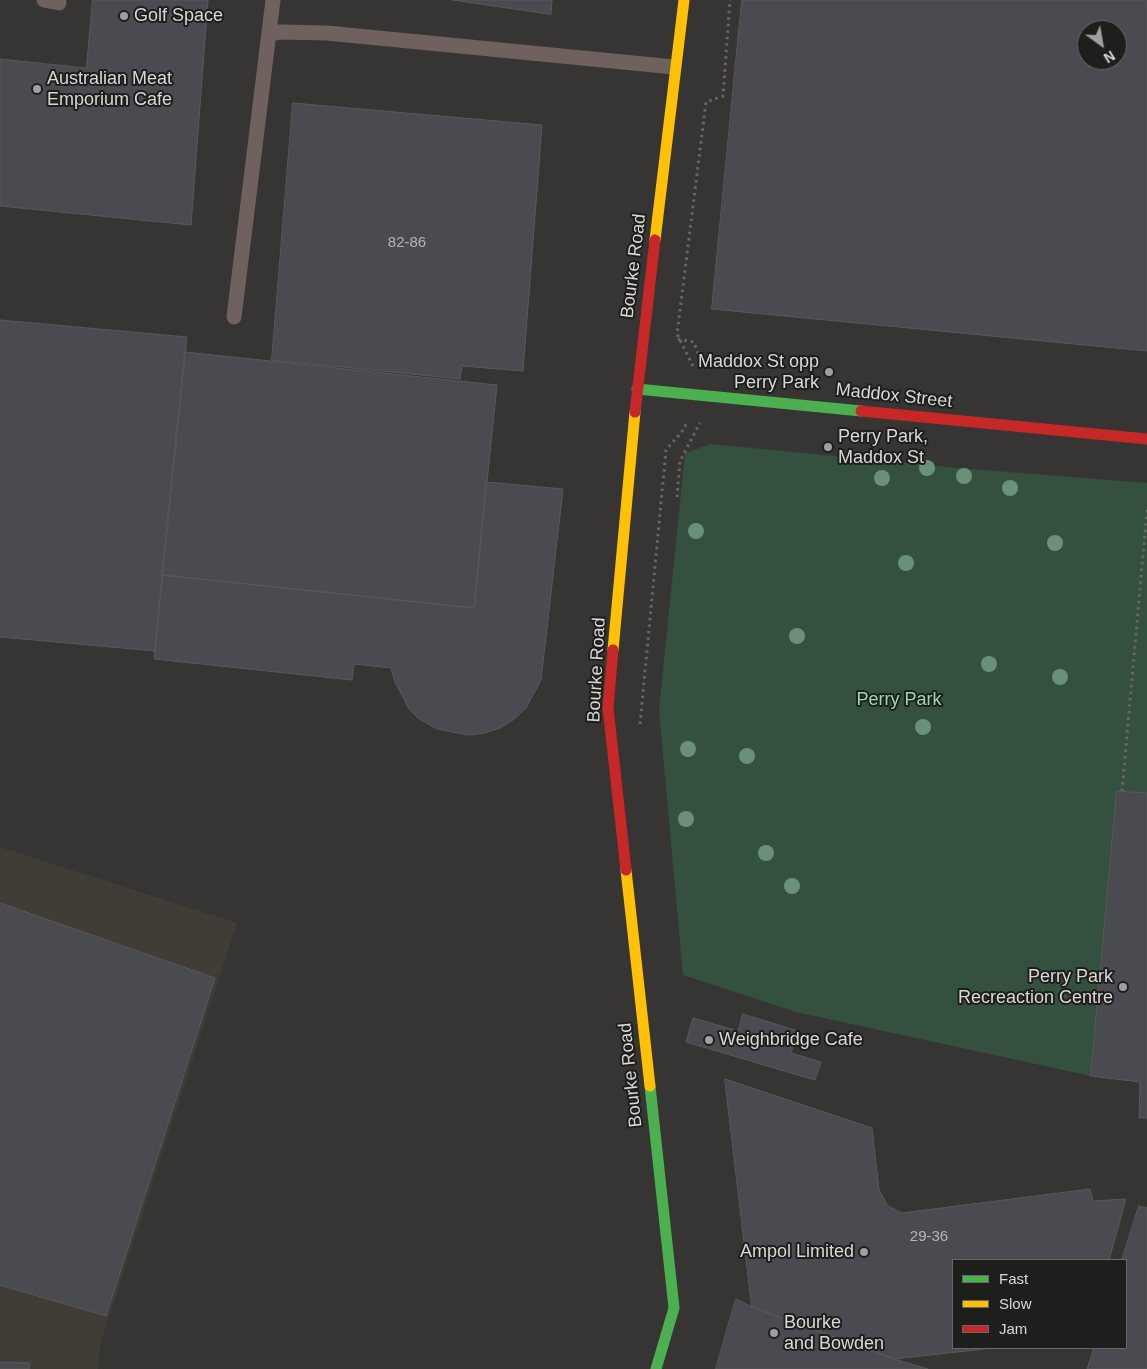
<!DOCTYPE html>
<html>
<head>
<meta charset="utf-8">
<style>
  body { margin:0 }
  #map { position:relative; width:1147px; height:1369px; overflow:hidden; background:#363534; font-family:Helvetica,sans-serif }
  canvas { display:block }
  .legend { position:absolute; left:952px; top:1259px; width:175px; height:90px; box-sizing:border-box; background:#1e1e1c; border:1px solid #696866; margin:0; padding:6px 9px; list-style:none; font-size:15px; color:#d9d8d6 }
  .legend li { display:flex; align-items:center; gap:10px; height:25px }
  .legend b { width:25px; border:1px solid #696866 }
  .north { position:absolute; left:1077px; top:20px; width:50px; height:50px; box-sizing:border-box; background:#1e1e1c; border:1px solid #696866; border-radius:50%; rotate:148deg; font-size:14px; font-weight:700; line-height:20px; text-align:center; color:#d9d8d6 }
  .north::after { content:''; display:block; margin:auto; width:18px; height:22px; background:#a09f9d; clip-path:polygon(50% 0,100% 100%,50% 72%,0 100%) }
</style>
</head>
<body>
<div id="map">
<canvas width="1147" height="1369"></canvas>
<ul class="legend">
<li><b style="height:6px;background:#4caf50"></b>Fast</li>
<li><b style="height:6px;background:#ffc107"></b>Slow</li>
<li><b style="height:6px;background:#c62828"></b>Jam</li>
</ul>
<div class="north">N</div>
</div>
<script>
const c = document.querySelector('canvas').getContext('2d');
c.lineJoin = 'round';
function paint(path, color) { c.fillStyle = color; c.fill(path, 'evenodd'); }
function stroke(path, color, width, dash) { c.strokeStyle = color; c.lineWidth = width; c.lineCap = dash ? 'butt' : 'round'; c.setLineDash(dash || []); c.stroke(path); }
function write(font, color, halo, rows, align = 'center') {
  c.font = font + ' Helvetica,sans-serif'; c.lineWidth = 4; c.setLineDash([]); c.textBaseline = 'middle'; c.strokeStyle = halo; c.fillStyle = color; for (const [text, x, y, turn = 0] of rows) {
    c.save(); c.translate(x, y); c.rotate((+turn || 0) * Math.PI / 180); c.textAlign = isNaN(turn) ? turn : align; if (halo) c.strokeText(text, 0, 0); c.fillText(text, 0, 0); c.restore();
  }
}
paint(new Path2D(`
  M0 847 237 923 100 1345 98 1369H0Z`), '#3f3d35');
paint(new Path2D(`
  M711 444 958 468 1147 483V793L1117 791 1091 1076 796 1012 683 975 659 710 685 453Z`), '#33513e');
const building = new Path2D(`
  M93 0H208L191 225 0 206V59L86 68Z
  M453 0H552L551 14Z
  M742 0H1147V351L712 309ZM1087 30H1117V60H1087Z
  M293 103 542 125 523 371 462 366 460 379 272 360Z
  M0 320 187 337 155 651 0 637Z
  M185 352 497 385 474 608 162 575Z
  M486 482 563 489 541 680 526 708 513 720 500 728 485 733 468 735 437 729 419 719 409 709 395 682 391 668 354 664 352 680 154 659 162 575 474 608Z
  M1117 791 1147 793V1118H1139L1140 1082 1091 1076Z
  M0 903 215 978 106 1316 0 1285Z
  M743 1014 798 1031 791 1053 821 1062 815 1080 686 1042 693 1018 738 1031Z
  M725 1079 872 1128 879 1190 888 1206 902 1213 1090 1189 1093 1201 1126 1199 1109 1260H953V1348H993L894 1359 752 1307Z
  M1139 1206 1147 1208V1369H1087L1094 1348H1126V1260H1122Z
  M736 1299 752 1307 894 1359 928 1369H716Z
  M0 1362 30 1363 29 1369H0Z`);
paint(building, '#4a4a51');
stroke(building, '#595959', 1);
stroke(new Path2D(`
  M678 339 694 342 701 362H707
  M693 366 677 334 706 102 723 96 730 0
  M677 497 680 461 700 423
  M640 724 666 450 685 428 686 422
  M1122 791 1147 510`), '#6c6563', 3, [2.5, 4]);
stroke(new Path2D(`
  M44 0 59 3
  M269 34 280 32 327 33 674 67
  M234 317 273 0`), '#6e615e', 15);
stroke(new Path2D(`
  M637 389 861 411
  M650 1086 674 1308 656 1369`), '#4caf50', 11);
stroke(new Path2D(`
  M655 240 684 0
  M613 650 635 412
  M626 870 650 1086`), '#ffc107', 11);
stroke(new Path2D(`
  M861 411 1147 439
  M635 412 655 240
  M613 650 608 708 626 870`), '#c62828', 11);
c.fillStyle = '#6a9177';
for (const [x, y] of [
  [927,468],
  [964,476],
  [882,478],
  [1010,488],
  [696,531],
  [1055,543],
  [906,563],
  [797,636],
  [989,664],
  [1060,677],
  [923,727],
  [688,749],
  [747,756],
  [686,819],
  [766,853],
  [792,886]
]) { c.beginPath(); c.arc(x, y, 8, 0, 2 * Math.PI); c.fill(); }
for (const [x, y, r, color] of [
  [124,16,5,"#a09f9d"],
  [37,89,5,"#a09f9d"],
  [829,372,5,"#a09f9d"],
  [828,447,5,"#a09f9d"],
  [1123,987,5,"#a09f9d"],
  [709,1040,5,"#a09f9d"],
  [864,1252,5,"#a09f9d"],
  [774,1333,5,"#a09f9d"]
]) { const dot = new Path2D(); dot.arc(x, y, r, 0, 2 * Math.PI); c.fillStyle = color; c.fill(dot); stroke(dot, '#1e1e1c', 2); }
write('15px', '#b5b4b5', null, [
  ["82-86",407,243],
  ["29-36",929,1237]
]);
write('18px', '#d9d8d6', '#1e1e1c', [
  ["Golf Space",134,16],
  ["Australian Meat",47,79],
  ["Emporium Cafe",47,100],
  ["Maddox St opp",819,362,"right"],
  ["Perry Park",819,383,"right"],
  ["Perry Park,",838,437],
  ["Maddox St",838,458],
  ["Perry Park",1113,977,"right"],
  ["Recreaction Centre",1113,998,"right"],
  ["Weighbridge Cafe",719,1040],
  ["Ampol Limited",854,1252,"right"],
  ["Bourke",784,1323],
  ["and Bowden",784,1344]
], 'left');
write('18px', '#d9d8d6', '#1e1e1c', [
  ["Bourke Road",634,266,-83],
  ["Maddox Street",894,396,6],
  ["Bourke Road",597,670,-87],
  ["Bourke Road",631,1075,-96]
]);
write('18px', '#94dcae', '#1e1e1c', [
  ["Perry Park",899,700]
]);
</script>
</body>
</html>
